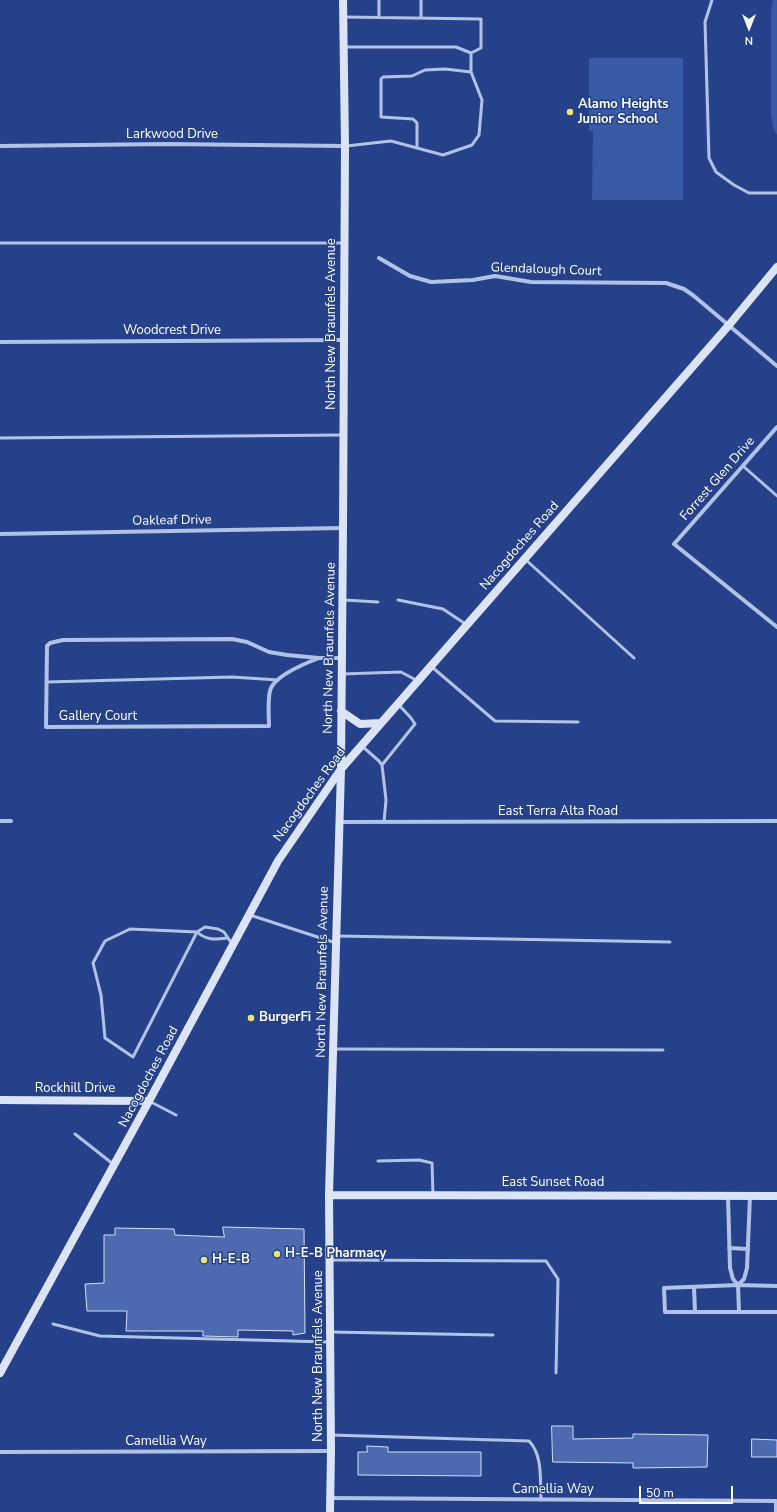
<!DOCTYPE html>
<html>
<head>
<meta charset="utf-8">
<style>
  body { margin:0 }
  #map { position:relative; width:777px; height:1512px; overflow:hidden; background:#254189; font-family:"Nunito Sans",sans-serif }
  canvas { display:block }
  .north { position:absolute; left:729px; top:8px; width:40px; height:40px; -webkit-text-stroke:3px #254189; paint-order:stroke; rotate:180deg; font-size:11px; font-weight:700; line-height:16px; text-align:center; color:#fff }
  .north::after { content:''; display:block; margin:auto; width:14px; height:18px; background:#fff; clip-path:polygon(50% 0,100% 100%,50% 72%,0 100%) }
  .scale { position:absolute; left:639px; top:1486px; width:94px; height:18px; box-sizing:border-box; border:2px solid #fff; border-top:0; padding-left:5px; font-size:12px; line-height:14px; white-space:nowrap; color:#fff; -webkit-text-stroke:3px #254189; paint-order:stroke }
</style>
</head>
<body>
<div id="map">
<canvas width="777" height="1512"></canvas>
<div class="north">N</div>
<div class="scale">50 m</div>
</div>
<script>
const c = document.querySelector('canvas').getContext('2d');
c.lineJoin = 'round';
function paint(path, color) { c.fillStyle = color; c.fill(path, 'evenodd'); }
function stroke(path, color, width, dash) { c.strokeStyle = color; c.lineWidth = width; c.lineCap = dash ? 'butt' : 'round'; c.setLineDash(dash || []); c.stroke(path); }
function write(font, color, halo, rows, align = 'center') {
  c.font = font + ' "Nunito Sans",sans-serif'; c.lineWidth = 3; c.setLineDash([]); c.textBaseline = 'middle'; c.strokeStyle = halo; c.fillStyle = color; for (const [text, x, y, turn = 0] of rows) {
    c.save(); c.translate(x, y); c.rotate((+turn || 0) * Math.PI / 180); c.textAlign = isNaN(turn) ? turn : align; if (halo) c.strokeText(text, 0, 0); c.fillText(text, 0, 0); c.restore();
  }
}
paint(new Path2D(`
  M773 0H777V135L773 127 771 114V13Z
  M589 58H683V200H592L593 131H589Z`), '#395aa5');
const building = new Path2D(`
  M223 1227 304 1229 305 1333 293 1335V1331L238 1330V1337L203 1336V1331H126L127 1311H87L85 1284 104 1283V1235H115V1228L174 1229 175 1235 224 1237Z
  M552 1426H573V1439L633 1438V1434L708 1435 707 1467 633 1468V1463L553 1462Z
  M752 1439 777 1440V1457H752Z
  M367 1446 388 1447V1452H481V1476L358 1475V1452H367Z`);
paint(building, '#4d6ab0');
stroke(building, '#d5dff7', 1);
stroke(new Path2D(`
  M421 0V18
  M712 0 705 22 709 158 716 172 734 185 749 193H777
  M345 17 481 19V48L471 53
  M379 17V0
  M345 47H456L471 53V72L482 100 479 135 472 145 443 155 391 141 346 146
  M417 148V123L413 119 381 117V79L383 77 412 76 425 70 445 69 471 72
  M0 243H344
  M0 438 343 435
  M743 466 777 496
  M526 560 634 658
  M344 600 378 602
  M398 600 443 609 467 625
  M432 667 495 721 578 722
  M342 674 401 672 416 680
  M47 682 232 677 278 680
  M363 747 379 761 382 765 386 800 384 822
  M382 765 415 724 411 718 399 705
  M250 915 336 943
  M197 932 133 1057 105 1038 101 995 93 963 105 941 130 929 197 932 205 927 218 929 224 932 232 944
  M197 932C206 940 215 940 227 938
  M338 936 670 942
  M335 1049 663 1050
  M149 1101 176 1115
  M75 1134 113 1164
  M378 1161 419 1160 432 1163 433 1195
  M330 1260 546 1261 558 1279 556 1373
  M53 1324 100 1336 329 1342
  M330 1332 493 1335
  M331 1435 529 1441C543 1455 540 1481 541 1500`), '#b1c2e9', 3);
stroke(new Path2D(`
  M0 146 166 144 345 146
  M379 258 410 276 431 282 473 280 495 276 531 282 666 283 684 289 694 296 777 366
  M0 342 343 340
  M777 427 674 544 777 627
  M0 534 343 528
  M319 658C306 663 277 675 271 688 267 696 269 716 269 726L46 727 47 646 50 643 63 640 232 639 247 642 269 652 287 655 319 658H341
  M0 821H11
  M339 822 777 821
  M728 1196 730 1268 733 1279 738 1285 739 1312
  M729 1248 748 1249
  M738 1285 744 1279 747 1268 750 1196
  M777 1286 738 1285 664 1288 665 1312H777
  M694 1287 695 1312
  M0 1452 331 1451
  M330 1498 776 1501V1512`), '#b1c2e9', 4);
stroke(new Path2D(`
  M341 711 360 724 381 723
  M0 1100 149 1101
  M329 1195 777 1196
  M0 1373 149 1101 278 861 341 769 729 325 777 267
  M330 1512 331 1451 329 1195 341 769 343 528 345 146 343 0`), '#dbe3f8', 8);
for (const [x, y, r, color] of [
  [570,112,4,"#f3e275"],
  [251,1018,4,"#f3e275"],
  [277,1254,4,"#f3e275"],
  [204,1260,4,"#f3e275"]
]) { const dot = new Path2D(); dot.arc(x, y, r, 0, 2 * Math.PI); c.fillStyle = color; c.fill(dot); stroke(dot, '#254189', 1.5); }
write('bold 13px', '#fff', '#254189', [
  ["Alamo Heights",578,105],
  ["Junior School",578,120],
  ["BurgerFi",259,1018],
  ["H-E-B Pharmacy",285,1254],
  ["H-E-B",212,1260]
], 'left');
write('13px', '#fff', '#254189', [
  ["Larkwood Drive",172,135],
  ["Glendalough Court",546,270,2],
  ["North New Braunfels Avenue",332,324,-90],
  ["Woodcrest Drive",172,331],
  ["Forrest Glen Drive",718,479,-49],
  ["Oakleaf Drive",172,521,-1],
  ["Nacogdoches Road",520,546,-49],
  ["North New Braunfels Avenue",330,648,-89],
  ["Gallery Court",98,717],
  ["Nacogdoches Road",310,795,-54],
  ["East Terra Alta Road",558,812],
  ["North New Braunfels Avenue",323,972,-89],
  ["Nacogdoches Road",149,1077,-62],
  ["Rockhill Drive",75,1089],
  ["East Sunset Road",553,1183],
  ["North New Braunfels Avenue",319,1356,-90],
  ["Camellia Way",166,1442],
  ["Camellia Way",553,1490]
]);
</script>
</body>
</html>
